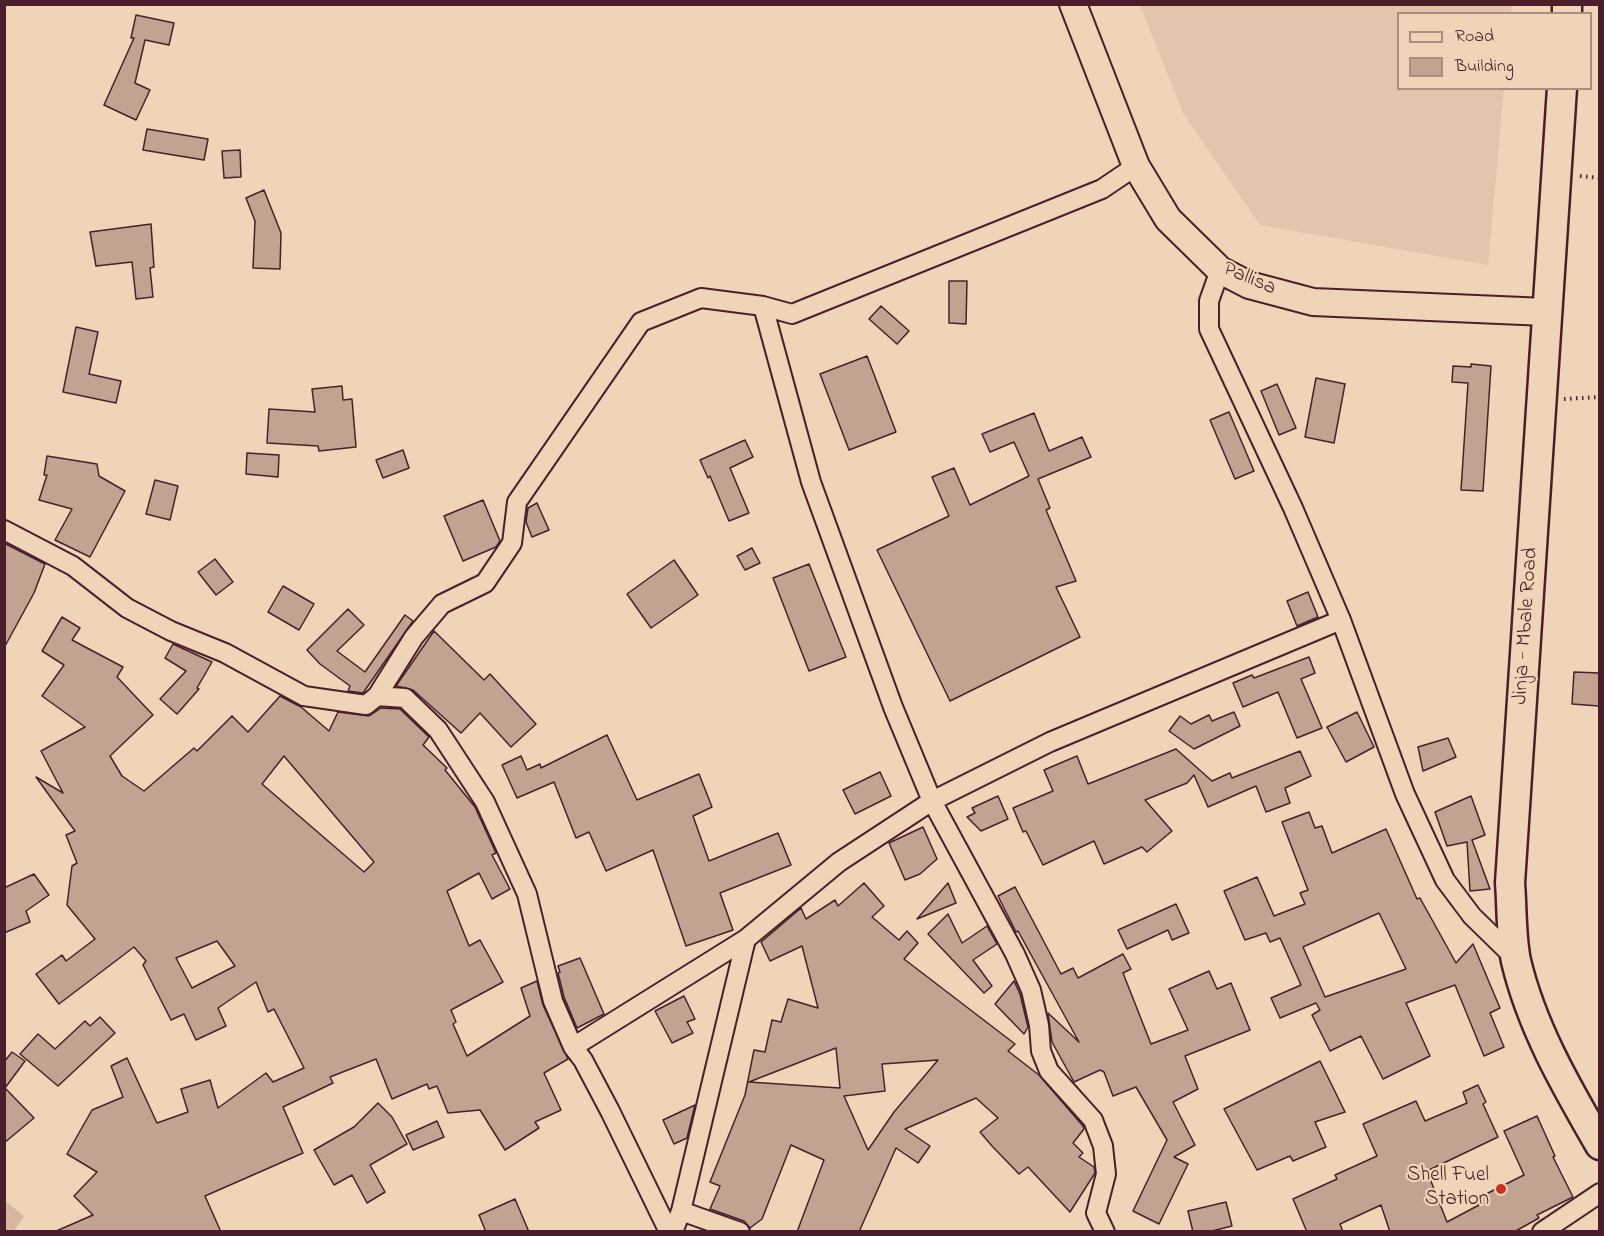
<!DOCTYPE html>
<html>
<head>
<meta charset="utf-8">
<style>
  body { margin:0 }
  #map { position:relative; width:1604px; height:1236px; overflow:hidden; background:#f0d4b7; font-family:"Indie Flower",sans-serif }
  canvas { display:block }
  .frame { position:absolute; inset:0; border:6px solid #4a1f2b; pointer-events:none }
  .legend { position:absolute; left:1397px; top:12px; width:195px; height:78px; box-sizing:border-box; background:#f0d4b7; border:2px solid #ae8c7f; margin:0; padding:8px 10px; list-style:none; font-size:18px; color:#4a1f2b }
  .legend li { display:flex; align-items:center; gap:12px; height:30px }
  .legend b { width:30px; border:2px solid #ae8c7f }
</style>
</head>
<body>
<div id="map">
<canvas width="1604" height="1236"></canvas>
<div class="frame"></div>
<ul class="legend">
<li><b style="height:8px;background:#f0d4b7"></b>Road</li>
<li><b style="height:16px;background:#c2a290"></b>Building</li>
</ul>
</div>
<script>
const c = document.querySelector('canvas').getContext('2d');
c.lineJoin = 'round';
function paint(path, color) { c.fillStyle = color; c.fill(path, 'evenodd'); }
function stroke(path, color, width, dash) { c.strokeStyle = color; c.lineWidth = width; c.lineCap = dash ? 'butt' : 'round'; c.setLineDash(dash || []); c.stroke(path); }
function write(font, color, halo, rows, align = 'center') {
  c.font = font + ' "Indie Flower",sans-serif'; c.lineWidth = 4.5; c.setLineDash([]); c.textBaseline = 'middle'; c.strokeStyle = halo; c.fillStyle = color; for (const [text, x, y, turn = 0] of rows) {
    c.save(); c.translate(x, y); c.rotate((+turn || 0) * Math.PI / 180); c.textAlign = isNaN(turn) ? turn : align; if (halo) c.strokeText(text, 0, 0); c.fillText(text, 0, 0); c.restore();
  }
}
paint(new Path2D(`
  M1140 5H1512L1511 13 1398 14V88L1504 89 1488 265 1260 225 1184 115Z`), '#e2c5ab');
paint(new Path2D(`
  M4 1200 24 1216 14 1231H5Z`), '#d5b6a0');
const building = new Path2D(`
  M136 15 174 23 169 45 145 40 135 83 150 90 136 120 104 105 134 38H131Z
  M147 129 208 139 204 160 143 150Z
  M240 150 241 177 224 178 222 151Z
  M264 190 281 233 280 269 253 268 255 221 246 198Z
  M151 224 154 267 150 268 153 297 136 299 132 262 96 266 90 232Z
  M949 281H967L966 324 949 323Z
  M881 306 909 331 897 344 869 319Z
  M76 327 98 332 89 374 121 381 116 403 63 392Z
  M867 356 896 432 849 450 820 374Z
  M1471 364 1491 366 1483 491 1461 490 1468 383 1452 382 1453 366 1471 367Z
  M1316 378 1345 384 1334 443 1305 437Z
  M1277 384 1296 428 1279 435 1261 391Z
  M342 386 343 400 352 399 356 447 319 451 318 446 267 443 269 409 315 412 312 389Z
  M1229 412 1254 471 1235 479 1210 420Z
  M1034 413 1049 451 1082 437 1091 457 1038 479 1050 508 1046 510 1076 581 1056 587 1080 637 950 701 877 550 949 516 932 477 954 468 970 505 1029 476 1014 442 990 452 982 434Z
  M745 440 753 457 730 468 749 513 729 521 710 476 708 478 700 460Z
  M403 450 409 468 383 478 376 460Z
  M247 453 279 455 278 477 246 474Z
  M47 456 97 464 99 476 125 491 90 557 55 540 72 509 39 500 47 475H44Z
  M155 480 178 486 170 520 146 514Z
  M483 500 500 541 496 547 463 561 444 516Z
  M537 503 549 530 532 537 526 522 528 508Z
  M4 543 45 564 34 593 4 648Z
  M752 548 760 563 745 570 737 556Z
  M215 559 233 582 216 595 198 572Z
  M674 560 698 595 651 628 627 594Z
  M809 564 846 657 809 671 773 578Z
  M283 586 314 604 299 630 268 612Z
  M1308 592 1318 617 1297 626 1287 601Z
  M348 609 364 625 337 651 365 672 405 615 413 621 363 693 348 691 350 686 320 664 307 650Z
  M62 617 80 628 72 640 123 667 117 677 153 715 110 756 122 776 144 791 194 748 197 751 232 716 248 732 280 696 301 707 329 731 338 712 369 716 381 708 400 709 429 737 423 745 447 768 445 770 475 807 496 853 492 855 510 889 492 899 479 873 447 891 469 946 480 940 503 982 451 1010 456 1022 453 1024 467 1056 530 1016 521 988 537 981 543 1005 568 1059 544 1073 561 1110 535 1122 539 1128 505 1150 480 1110 448 1113 437 1086 429 1089 427 1084 392 1099 376 1059 330 1077 333 1083 283 1107 303 1153 205 1196 221 1232H54L93 1215 74 1196 97 1172 67 1154 92 1110 123 1097 111 1066 127 1058 157 1123 188 1112 181 1089 210 1080 218 1108 266 1073 273 1082 304 1068 274 1009 268 1012 256 982 218 1008 226 1026 196 1040 184 1014 171 1020 143 965 146 961 134 947 59 1004 36 974 62 955 66 961 95 939 67 905 72 866 77 863 66 835 75 831 36 777 63 793 41 751 85 727 42 696 64 665 42 651ZM284 756 374 862 364 872 262 784ZM217 941 235 966 192 988 176 958Z
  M434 631 484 680 490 674 536 724 511 747 480 713 461 733 413 690 396 686Z
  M173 644 212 662 197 688 199 689 177 714 160 699 186 671 165 658Z
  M1309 657 1315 673 1301 679 1322 728 1297 738 1278 692 1243 707 1233 683 1252 675 1254 678Z
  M1574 672 1599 673V706L1572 704Z
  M1234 712 1240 726 1194 749 1169 731 1180 716 1191 724 1209 715 1212 721Z
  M1357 712 1374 747 1346 762 1327 727Z
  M607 735 637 800 699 774 712 807 693 816 709 861 778 833 791 865 720 893 733 930 686 946 653 850 606 871 589 832 576 838 554 782 517 798 502 765 521 756 527 770 540 764 541 768Z
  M1448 738 1456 757 1423 771 1418 747Z
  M1176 749 1212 781 1230 773 1232 778 1300 751 1311 776 1285 788 1290 803 1266 812 1256 786 1208 807 1194 775 1187 783 1145 800 1172 831 1147 852 1142 847 1104 864 1094 841 1043 865 1026 831 1023 832 1013 808 1053 791 1044 770 1077 756 1088 784Z
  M880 772 891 796 855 814 843 790Z
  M998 796 1008 819 981 831 967 817 975 813 972 808Z
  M1471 796 1485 835 1472 840 1490 889 1470 891 1467 842 1447 846 1435 812Z
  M1309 812 1315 828 1322 826 1332 853 1386 829 1417 899 1420 898 1456 963 1473 944 1500 1008 1490 1013 1504 1047 1484 1056 1455 985 1406 1003 1430 1056 1383 1079 1361 1036 1330 1051 1312 1015 1320 1010 1316 1003 1280 1018 1271 998 1301 985 1280 938 1270 942 1266 933 1245 940 1224 891 1257 877 1274 916 1305 904 1300 893 1308 890 1282 822ZM1379 913 1406 969 1325 997 1303 947Z
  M923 827 937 859 920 874 905 880 889 843Z
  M34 874 49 895 26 911 30 922 4 933V888Z
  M864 883 884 906 872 917 899 940 907 931 918 943 904 959 1015 1044 1008 1051 1039 1075 1083 1126 1084 1129 1073 1143 1083 1153 1079 1157 1094 1167 1095 1173 1070 1212 1028 1167 1019 1174 992 1146 980 1132 998 1118 976 1098 905 1129 930 1146 918 1163 896 1148 859 1232H797L824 1160 791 1145 762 1219 750 1228 744 1221 710 1209 720 1186 710 1182 745 1095 754 1050 765 1052 772 1020 781 1022 788 999 818 1008 802 946 770 961 761 942 801 908 806 919 835 900 838 906ZM836 1048 840 1088 749 1082ZM938 1060 894 1112 868 1150 844 1096 885 1091 882 1064Z
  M948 883 956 903 917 919Z
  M1015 887 1061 974 1073 968 1078 978 1123 954 1131 969 1123 973 1151 1044 1188 1030 1169 989 1209 971 1217 989 1231 983 1250 1030 1185 1056 1198 1089 1173 1102 1195 1145 1174 1157 1188 1164 1159 1224 1133 1211 1167 1140 1136 1087 1113 1096 1104 1072 1100 1070 1074 1082 1052 1042 1048 1013 1079 1042 1018 931 1016 932 998 896Z
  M1176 904 1189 933 1172 940 1168 930 1127 949 1118 930Z
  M948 914 962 943 987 926 997 944 973 960 992 986 984 993 928 934Z
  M580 958 604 1014 577 1028 564 997 558 973 560 972 558 966Z
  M1014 981 1020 994 1028 1027 1024 1034 995 1004Z
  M684 996 695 1019 687 1022 693 1033 672 1043 655 1011Z
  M100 1017 115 1033 58 1086 20 1054 38 1034 55 1049 85 1021 90 1026Z
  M12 1052 25 1061 5 1088 34 1118 4 1143V1062Z
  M1320 1061 1345 1112 1315 1122 1326 1147 1293 1161 1290 1156 1257 1170 1224 1109Z
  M1478 1085 1486 1102 1483 1104 1498 1137 1427 1171 1447 1222 1479 1205 1476 1199 1524 1175 1504 1131 1537 1116 1555 1156 1553 1157 1573 1197 1537 1215 1539 1218 1514 1232H1390L1381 1205 1340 1224 1343 1232H1307L1293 1199 1337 1179 1335 1175 1377 1156 1363 1124 1416 1101 1425 1121 1467 1103 1463 1092Z
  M378 1103 392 1117 407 1144 370 1165 385 1192 367 1203 352 1175 334 1185 314 1150 354 1127Z
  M695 1105 687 1138 674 1144 663 1120Z
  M437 1121 444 1137 413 1150 406 1135Z
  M515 1199 529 1232H486L479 1215Z
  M1226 1202 1232 1226 1208 1232H1193L1188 1211Z`);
paint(building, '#c2a290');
stroke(building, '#4a1f2b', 1.5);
const street = new Path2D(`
  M1220 270 1209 301V329L1293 508 1341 620 1405 794 1445 880 1472 916 1516 959
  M763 306 811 482 893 707 932 801 1015 954 1031 990 1039 1025 1041 1051 1049 1071 1093 1120 1103 1146 1106 1174 1096 1213 1105 1232
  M4 530 73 566 127 608 171 631 225 653 304 696 366 705 377 696 405 698 438 730 485 802 527 894 553 1001 573 1047 583 1060 610 1111 669 1232
  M377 696 414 637 442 604 485 583 512 543 517 502 641 322 701 298 763 306 792 314 1102 189 1136 166
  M573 1047 746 939 839 862 932 801 1050 742 1341 620
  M681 1211 740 1232
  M673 1232 681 1211 746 939
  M1542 1232 1600 1193`);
const secondary = new Path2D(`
  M1073 4 1136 166 1168 219 1220 270 1249 285 1313 302 1546 312`);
const primary = new Path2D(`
  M1567 14V4
  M1562 88 1510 883C1512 908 1511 937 1516 961 1532 1028 1566 1086 1600 1145`);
stroke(street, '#4a1f2b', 22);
stroke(secondary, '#4a1f2b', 30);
stroke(primary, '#4a1f2b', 33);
stroke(new Path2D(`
  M1580 176 1600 178
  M1564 399 1600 397`), '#4a1f2b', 4, [1.5, 4.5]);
stroke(street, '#f0d4b7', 18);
stroke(secondary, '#f0d4b7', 26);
stroke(primary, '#f0d4b7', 28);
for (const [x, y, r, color] of [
  [1501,1189,6,"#c8321e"]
]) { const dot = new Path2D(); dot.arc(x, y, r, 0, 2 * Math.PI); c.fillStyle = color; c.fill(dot); stroke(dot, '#f0d4b7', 2); }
write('21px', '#4a1f2b', '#f0d4b7', [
  ["Pallisa",1249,280,23],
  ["Jinja - Mbale Road",1527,626,-86]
]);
write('21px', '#4a1f2b', '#f0d4b7', [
  ["Shell Fuel",1489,1177],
  ["Station",1489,1201]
], 'right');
</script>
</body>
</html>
